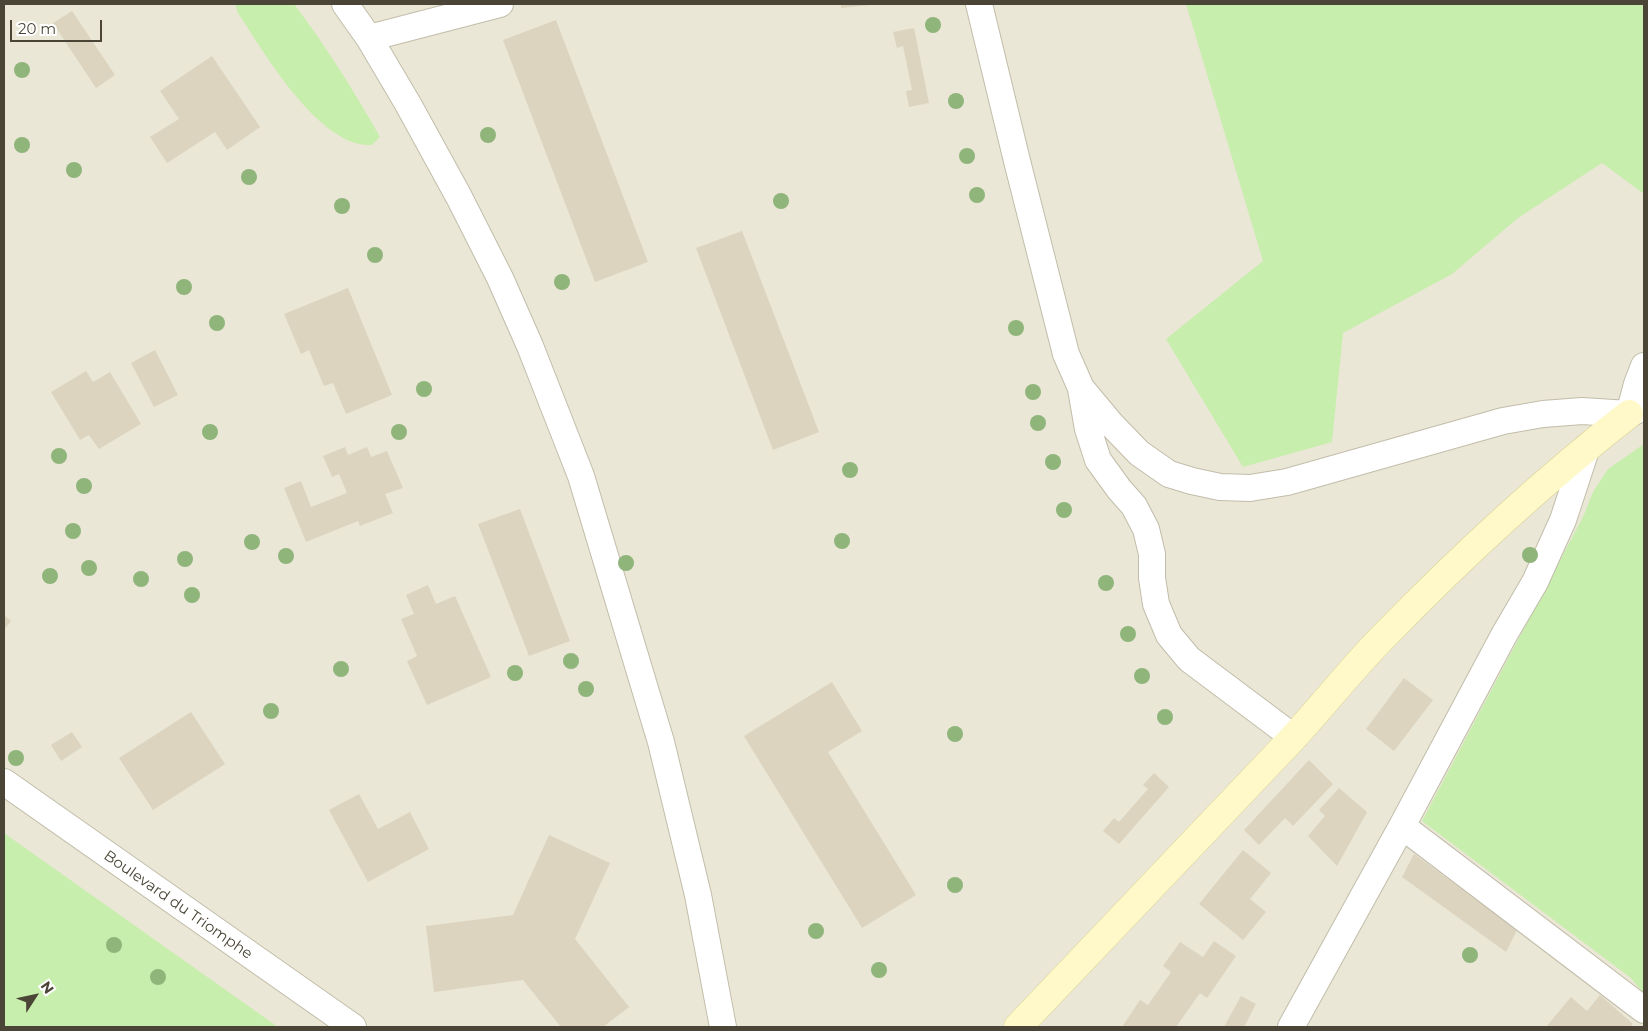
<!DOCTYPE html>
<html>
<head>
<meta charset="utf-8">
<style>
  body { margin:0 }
  #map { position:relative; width:1648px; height:1031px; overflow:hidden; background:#f6f3e8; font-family:Montserrat,sans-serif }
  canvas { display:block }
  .frame { position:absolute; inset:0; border:5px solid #4a4536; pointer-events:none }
  .north { position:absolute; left:10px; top:971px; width:50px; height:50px; -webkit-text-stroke:4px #fff; paint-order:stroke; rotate:55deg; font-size:14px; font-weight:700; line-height:20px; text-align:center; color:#4a4536 }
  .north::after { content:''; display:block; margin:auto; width:18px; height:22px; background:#4a4536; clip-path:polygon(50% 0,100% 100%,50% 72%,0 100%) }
  .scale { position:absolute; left:10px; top:20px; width:92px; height:22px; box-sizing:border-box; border:2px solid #4a4536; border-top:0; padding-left:6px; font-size:15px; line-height:18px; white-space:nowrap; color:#4a4536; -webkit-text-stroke:4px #fff; paint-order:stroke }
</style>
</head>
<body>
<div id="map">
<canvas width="1648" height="1031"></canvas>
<div class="frame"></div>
<div class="north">N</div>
<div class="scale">20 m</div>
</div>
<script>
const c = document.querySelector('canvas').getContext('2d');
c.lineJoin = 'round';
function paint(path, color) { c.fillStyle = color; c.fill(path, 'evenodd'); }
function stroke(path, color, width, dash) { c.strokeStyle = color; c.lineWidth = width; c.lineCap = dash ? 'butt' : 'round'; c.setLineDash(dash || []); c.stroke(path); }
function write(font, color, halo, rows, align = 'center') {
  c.font = font + ' Montserrat,sans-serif'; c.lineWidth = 5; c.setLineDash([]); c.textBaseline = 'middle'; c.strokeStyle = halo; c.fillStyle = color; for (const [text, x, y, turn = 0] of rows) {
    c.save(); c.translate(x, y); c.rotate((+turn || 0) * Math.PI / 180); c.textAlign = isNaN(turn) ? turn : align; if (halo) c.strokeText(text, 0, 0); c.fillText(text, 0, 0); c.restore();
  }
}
paint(new Path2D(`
  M4 4H1644V1027H4Z`), '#eae7d6');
paint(new Path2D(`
  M235 4H294C326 46 354 91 380 137L372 145C320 149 263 51 238 13Z
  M1186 4H1644V194L1602 163 1518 218 1452 274 1343 333 1332 442 1243 467 1166 339 1263 261Z
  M1644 444V994L1631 978 1422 821 1583 517 1593 492 1608 469Z
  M4 833 278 1027H4Z`), '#c8eead');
paint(new Path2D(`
  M841 4H870V5L841 8Z
  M72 11 115 75 96 88 53 23Z
  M556 20 648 262 595 282 503 40Z
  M914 28 929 103 909 107 906 91 912 90 903 46 897 48 893 32Z
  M212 56 260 127 227 150 215 132 167 163 150 137 179 119 160 91Z
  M742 231 819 432 773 450 696 248Z
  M348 288 392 395 346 414 333 383 324 386 309 350 301 354 284 314Z
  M155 350 178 395 154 407 131 363Z
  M86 371 93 382 110 372 141 424 99 449 89 435 80 440 51 392Z
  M345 447 348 455 367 447 371 457 387 451 403 488 385 494 393 513 360 526 358 521 306 542 284 488 301 481 311 507 347 493 339 474 332 477 323 456Z
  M520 509 570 641 529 656 478 524Z
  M428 585 436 604 455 596 491 677 427 705 407 661 417 656 401 619 414 614 406 595Z
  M4 615 11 621 4 630Z
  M1404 678 1433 700 1394 751 1366 729Z
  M832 682 862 731 828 752 916 895 862 928 744 736Z
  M191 712 225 764 153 810 119 758Z
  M72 732 82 747 61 761 51 745Z
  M1309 760 1333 784 1293 826 1285 818 1259 845 1244 830Z
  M1154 773 1169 787 1119 844 1103 831 1114 818 1119 822 1148 789 1143 785Z
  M1339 788 1367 812 1337 866 1308 836 1325 816 1319 810Z
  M359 794 378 829 410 812 429 849 368 882 329 810Z
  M549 835 610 863 575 939 629 1007 603 1027H561L523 980 434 992 426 926 513 915Z
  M1243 850 1271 873 1250 899 1266 912 1243 940 1199 904Z
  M1414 854 1517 930 1506 952 1402 877Z
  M1214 941 1236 956 1207 998 1200 993 1176 1027H1122L1140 1000 1148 1005 1171 972 1163 966 1180 942 1203 957Z
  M1600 995 1633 1024 1630 1027H1546L1571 997 1587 1011Z
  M1241 996 1256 1004 1244 1027H1224Z`), '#dcd4bf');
const street = new Path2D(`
  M345 4 369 38 408 104 459 197 500 278 530 346 581 476 661 742 698 895 723 1027
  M979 4 1017 161 1066 354 1081 388 1111 424 1139 453 1169 474 1192 481 1220 487 1250 488 1287 482 1503 421 1543 414 1582 411 1629 414 1644 407
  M369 38 500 4
  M1081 389 1088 429 1098 460 1119 489 1134 506 1146 529 1152 554V578L1156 604 1169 635 1189 659 1293 737
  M1629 414 1637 384 1644 366
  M4 782 353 1027
  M1402 826 1644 1010
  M1291 1027 1402 826 1504 635 1535 582 1563 520 1587 447`);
const secondary = new Path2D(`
  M1018 1027C1109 931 1200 836 1291 740 1323 706 1351 669 1384 636 1461 557 1542 482 1629 414`);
stroke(street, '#c2bdaa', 28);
stroke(secondary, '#dad194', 29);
stroke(street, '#fff', 26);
stroke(secondary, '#fff9c9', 28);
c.fillStyle = '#8fb57b';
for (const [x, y] of [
  [933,25],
  [22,70],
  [956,101],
  [488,135],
  [22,145],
  [967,156],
  [74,170],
  [249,177],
  [977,195],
  [781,201],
  [342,206],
  [375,255],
  [562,282],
  [184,287],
  [217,323],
  [1016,328],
  [424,389],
  [1033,392],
  [1038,423],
  [210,432],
  [399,432],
  [59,456],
  [1053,462],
  [850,470],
  [84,486],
  [1064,510],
  [73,531],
  [842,541],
  [252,542],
  [1530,555],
  [286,556],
  [185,559],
  [626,563],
  [89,568],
  [50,576],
  [141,579],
  [1106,583],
  [192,595],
  [1128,634],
  [571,661],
  [341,669],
  [515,673],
  [1142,676],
  [586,689],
  [271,711],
  [1165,717],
  [955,734],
  [16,758],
  [955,885],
  [816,931],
  [114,945],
  [1470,955],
  [879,970],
  [158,977]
]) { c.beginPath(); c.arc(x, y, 8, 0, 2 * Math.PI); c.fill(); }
write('15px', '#4a4536', '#fff', [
  ["Boulevard du Triomphe",178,905,35]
]);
</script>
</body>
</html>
